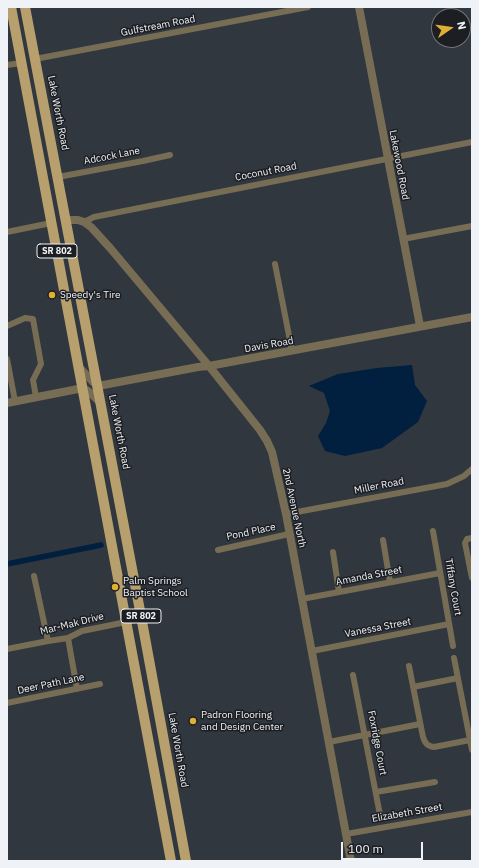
<!DOCTYPE html>
<html>
<head>
<meta charset="utf-8">
<style>
  body { margin:0 }
  #map { position:relative; width:479px; height:868px; overflow:hidden; background:#31373e; font-family:"IBM Plex Sans",sans-serif }
  canvas { display:block }
  .frame { position:absolute; inset:0; border:8px solid #eff3f8; pointer-events:none }
  .north { position:absolute; left:431px; top:8px; width:40px; height:40px; box-sizing:border-box; background:#1c1e22; border:1px solid #707378; border-radius:50%; rotate:77deg; font-size:11px; font-weight:700; line-height:16px; text-align:center; color:#eff3f8 }
  .north::after { content:''; display:block; margin:auto; width:14px; height:18px; background:#e0b034; clip-path:polygon(50% 0,100% 100%,50% 72%,0 100%) }
  .scale { position:absolute; left:341px; top:842px; width:82px; height:18px; box-sizing:border-box; border:2px solid #eff3f8; border-top:0; padding-left:5px; font-size:12px; line-height:14px; white-space:nowrap; color:#eff3f8; -webkit-text-stroke:3px #1c1e22; paint-order:stroke }
</style>
</head>
<body>
<div id="map">
<canvas width="479" height="868"></canvas>
<div class="frame"></div>
<div class="north">N</div>
<div class="scale">100 m</div>
</div>
<script>
const c = document.querySelector('canvas').getContext('2d');
c.lineJoin = 'round';
function paint(path, color) { c.fillStyle = color; c.fill(path, 'evenodd'); }
function stroke(path, color, width, dash) { c.strokeStyle = color; c.lineWidth = width; c.lineCap = dash ? 'butt' : 'round'; c.setLineDash(dash || []); c.stroke(path); }
function write(font, color, halo, rows, align = 'center') {
  c.font = font + ' "IBM Plex Sans",sans-serif'; c.lineWidth = 3; c.setLineDash([]); c.textBaseline = 'middle'; c.strokeStyle = halo; c.fillStyle = color; for (const [text, x, y, turn = 0] of rows) {
    c.save(); c.translate(x, y); c.rotate((+turn || 0) * Math.PI / 180); c.textAlign = isNaN(turn) ? turn : align; if (halo) c.strokeText(text, 0, 0); c.fillText(text, 0, 0); c.restore();
  }
}
paint(new Path2D(`
  M412 365 415 385 427 401 418 422 382 448 345 456 325 451 318 436 326 423 330 411 324 393 309 386 338 374 377 368Z`), '#011f3e');
stroke(new Path2D(`
  M7 564 101 545`), '#011f3e', 5.5);
stroke(new Path2D(`
  M35 59 308 7
  M7 65 21 63
  M58 177 143 161 170 155
  M84 222 94 217 472 142
  M7 232 51 223
  M403 239 472 226
  M275 264 292 351
  M7 326 25 318 33 319 41 364 33 380 36 397
  M7 359 15 401
  M286 514 447 484 464 476 472 469
  M433 531 453 646
  M472 538 467 539 465 543 472 578
  M383 540 390 582
  M218 550 289 534
  M333 552 339 592
  M34 576 48 641
  M302 599 440 573
  M68 638 77 689
  M7 649 48 641 68 638 82 631 141 619
  M312 651 449 624
  M454 658 472 750
  M409 666 423 737C425 743 427 746 434 747L470 740
  M353 675 380 815
  M413 687 458 678
  M7 703 100 684
  M329 742 420 724
  M376 792 435 782
  M346 834 472 812`), '#776c54', 6);
stroke(new Path2D(`
  M359 7 420 326
  M66 220H78L84 222 91 227 111 249 209 366 260 430 267 441 272 452 286 514 351 861
  M78 366 93 382 98 386 198 367 209 366 472 317
  M7 403 83 388 88 391 101 403`), '#776c54', 8);
stroke(new Path2D(`
  M11 7 171 861
  M25 7C81 291 134 576 186 861`), '#b7a06d', 10);
for (const [x, y, r, color] of [
  [52,295,4,"#e0b034"],
  [115,587,4,"#e0b034"],
  [193,721,4,"#e0b034"]
]) { const dot = new Path2D(); dot.arc(x, y, r, 0, 2 * Math.PI); c.fillStyle = color; c.fill(dot); stroke(dot, '#1c1e22', 1.5); }
for (const [x, y, w] of [
  [57,251,40],
  [141,616,40]
]) { const box = new Path2D(); box.roundRect(x - w / 2, y - 7, w, 14, 3); c.fillStyle = '#1c1e22'; c.fill(box); stroke(box, '#eff3f8', 1); }
write('bold 9px', '#eff3f8', null, [
  ["SR 802",57,251],
  ["SR 802",141,616]
]);
write('10px', '#eff3f8', '#1c1e22', [
  ["Gulfstream Road",158,26,-11],
  ["Lake Worth Road",58,113,79],
  ["Adcock Lane",112,156,-11],
  ["Lakewood Road",399,165,79],
  ["Coconut Road",266,172,-11],
  ["Davis Road",269,345,-10],
  ["Lake Worth Road",119,432,79],
  ["Miller Road",379,486,-11],
  ["2nd Avenue North",294,508,78],
  ["Pond Place",251,532,-12],
  ["Amanda Street",369,576,-11],
  ["Tiffany Court",453,587,80],
  ["Mar-Mak Drive",72,624,-14],
  ["Vanessa Street",378,628,-11],
  ["Deer Path Lane",51,684,-12],
  ["Foxridge Court",377,743,79],
  ["Lake Worth Road",178,750,80],
  ["Elizabeth Street",407,813,-10]
]);
write('10px', '#eff3f8', '#1c1e22', [
  ["Speedy's Tire",60,295],
  ["Palm Springs",123,581],
  ["Baptist School",123,593],
  ["Padron Flooring",201,715],
  ["and Design Center",201,727]
], 'left');
</script>
</body>
</html>
